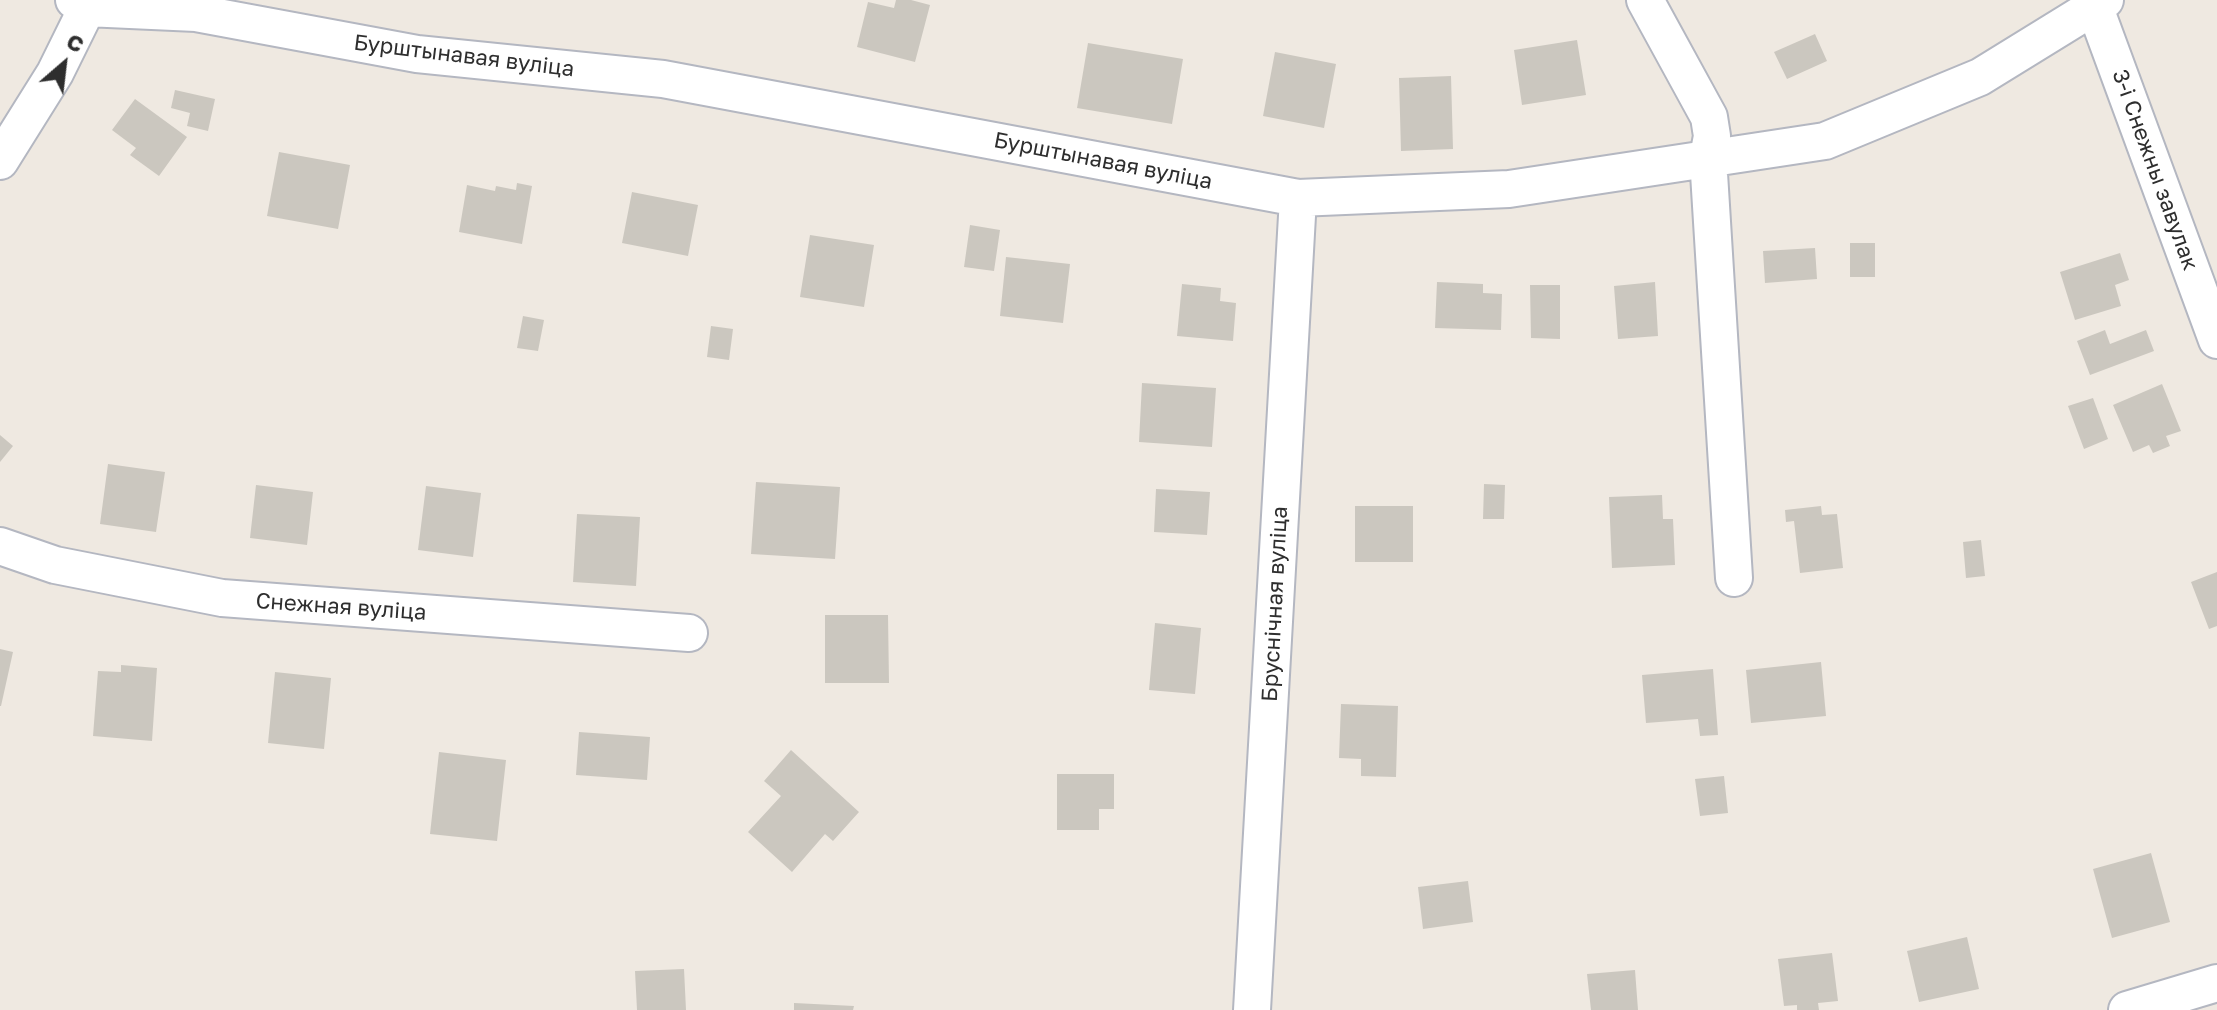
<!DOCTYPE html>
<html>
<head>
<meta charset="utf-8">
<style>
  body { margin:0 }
  #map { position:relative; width:2217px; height:1010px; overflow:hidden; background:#efe9e1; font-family:"Golos Text",sans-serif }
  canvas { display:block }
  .north { position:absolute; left:24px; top:24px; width:80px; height:80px; -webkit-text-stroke:6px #fff; paint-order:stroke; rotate:28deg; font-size:22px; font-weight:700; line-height:32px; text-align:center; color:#2e2e2e }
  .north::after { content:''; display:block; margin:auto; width:28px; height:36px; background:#2e2e2e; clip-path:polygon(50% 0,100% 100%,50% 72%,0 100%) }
</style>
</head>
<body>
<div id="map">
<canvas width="2217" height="1010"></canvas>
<div class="north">С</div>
</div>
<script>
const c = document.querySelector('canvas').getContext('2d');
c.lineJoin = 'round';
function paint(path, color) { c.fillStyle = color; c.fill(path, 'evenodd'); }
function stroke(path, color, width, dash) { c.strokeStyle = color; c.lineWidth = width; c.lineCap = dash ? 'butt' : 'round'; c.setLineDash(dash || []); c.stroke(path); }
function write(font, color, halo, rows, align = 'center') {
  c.font = font + ' "Golos Text",sans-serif'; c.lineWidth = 8; c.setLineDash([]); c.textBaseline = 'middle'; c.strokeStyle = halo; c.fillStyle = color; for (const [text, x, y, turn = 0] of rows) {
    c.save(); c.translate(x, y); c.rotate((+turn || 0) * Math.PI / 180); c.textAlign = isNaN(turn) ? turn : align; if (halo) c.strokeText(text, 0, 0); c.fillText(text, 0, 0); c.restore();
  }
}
paint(new Path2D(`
  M896 0H911L930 5 915 62 857 47 868 2 894 8Z
  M1815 34 1827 61 1787 79 1774 52Z
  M1577 40 1586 95 1522 105 1514 50Z
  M1088 43 1183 59 1172 124 1077 108Z
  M1275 52 1336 64 1324 128 1263 116Z
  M1451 76 1453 149 1401 151 1399 78Z
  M175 90 215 99 208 131 187 126 190 113 171 108Z
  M135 99 187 137 159 176 130 155 136 148 112 130Z
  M279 152 350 165 338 229 267 216Z
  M517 183 532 186 522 244 459 232 467 185 495 191 496 186 516 190Z
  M632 192 698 205 688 256 622 243Z
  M970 225 1000 230 994 271 964 267Z
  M810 235 874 245 864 307 800 297Z
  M1850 243H1875V277H1850Z
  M1815 248 1817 279 1765 283 1763 251Z
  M2120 253 2129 280 2115 285 2121 306 2075 320 2060 272Z
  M1006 257 1070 264 1063 323 1000 316Z
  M1437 282 1483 284V293L1502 294 1501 330 1435 328Z
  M1655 282 1658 336 1618 339 1614 286Z
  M1182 284 1221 288 1220 301 1236 303 1233 341 1177 336Z
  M1530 285H1560V339L1531 338Z
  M523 316 544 320 538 351 517 348Z
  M711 326 733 329 729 360 707 357Z
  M2105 330 2110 344 2146 330 2154 351 2090 375 2077 341Z
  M1142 383 1216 388 1212 447 1139 442Z
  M2162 384 2181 431 2166 436 2170 446 2153 453 2149 445 2133 452 2113 405Z
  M2093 398 2108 439 2084 449 2068 406Z
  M0 435 13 446 0 462Z
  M108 464 165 472 156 532 100 524Z
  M756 482 840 487 835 559 751 554Z
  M1484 484 1505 485 1504 519H1483Z
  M256 485 313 492 307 545 250 538Z
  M426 486 481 493 473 557 418 550Z
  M1156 489 1210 492 1207 535 1154 532Z
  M1662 495 1663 519H1673L1675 565 1612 568 1609 497Z
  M1355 506H1413V562H1355Z
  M1821 506 1822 515 1837 514 1843 568 1800 573 1794 521 1786 522 1785 510Z
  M577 514 640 517 636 586 573 582Z
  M1981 540 1985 576 1966 578 1963 542Z
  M2217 572V626L2209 629 2191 582Z
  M825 615H888L889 683H825Z
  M1155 623 1201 628 1195 694 1149 690Z
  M0 649 13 652 1 706H0Z
  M1821 662 1826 716 1751 723 1746 670Z
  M121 665 157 668 152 741 93 736 98 671 121 672Z
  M1713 669 1718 735 1700 736 1698 719 1646 723 1642 675Z
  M275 672 331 678 324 749 268 743Z
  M1341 704 1398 706 1396 777 1361 776V759L1339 758Z
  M579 732 650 737 647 780 576 775Z
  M791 750 859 812 833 841 825 834 792 872 748 832 781 796 764 781Z
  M439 752 506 760 497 841 430 834Z
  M1057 774H1114V809H1099V830H1057Z
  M1724 776 1728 813 1700 816 1695 779Z
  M2151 853 2170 922 2112 938 2093 869Z
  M1468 881 1473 922 1423 929 1418 887Z
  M1967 937 1979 989 1919 1002 1907 951Z
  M1832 953 1838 1001 1818 1003 1819 1010H1797V1005L1784 1006 1778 959Z
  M684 969 686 1010H637L635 971Z
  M1635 970 1638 1010H1591L1587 974Z
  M794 1003 854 1006 853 1010H794Z`), '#cbc7bf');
const minor = new Path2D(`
  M74 0 86 8 196 13 417 54 663 79 1298 198 1509 189 1825 141 1980 77 2105 0
  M1645 0 1709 117 1712 136 1708 157 1734 578
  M2092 0 2217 340
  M0 161 55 73 91 0
  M0 546 55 565 222 598 689 633
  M1252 1010 1298 198
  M2127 1010 2217 983`);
stroke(minor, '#b4b7c1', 40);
stroke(minor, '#fff', 36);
write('22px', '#2e2e2e', '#fff', [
  ["Бурштынавая вуліца",464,56,7],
  ["Бурштынавая вуліца",1103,161,11],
  ["3-і Снежны завулак",2155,170,70],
  ["Бруснічная вуліца",1275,604,-87],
  ["Снежная вуліца",341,607,4]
]);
</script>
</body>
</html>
